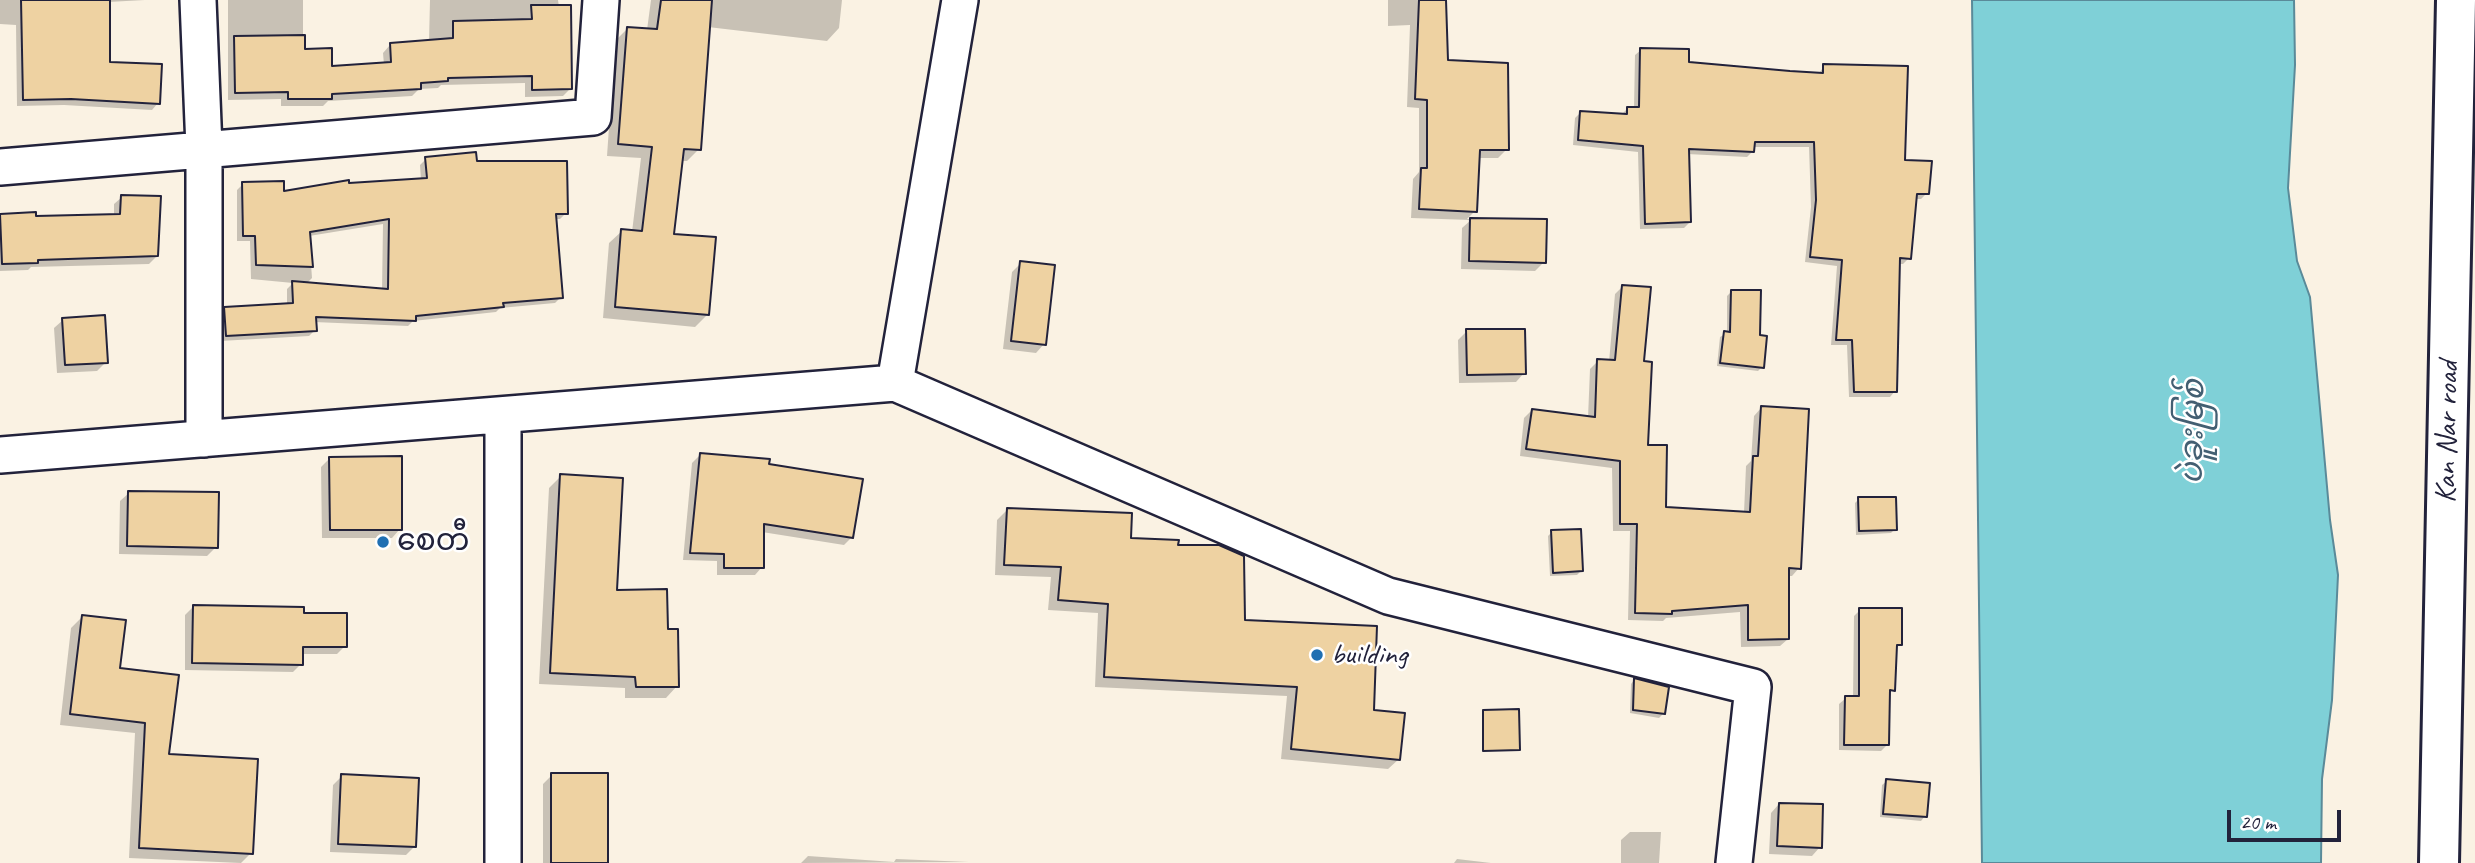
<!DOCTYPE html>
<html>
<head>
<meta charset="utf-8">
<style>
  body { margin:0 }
  #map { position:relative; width:2475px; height:863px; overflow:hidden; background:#faf2e3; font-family:Caveat,sans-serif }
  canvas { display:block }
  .scale { position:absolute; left:2227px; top:810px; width:114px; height:32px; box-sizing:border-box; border:4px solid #22223b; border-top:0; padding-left:9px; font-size:21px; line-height:24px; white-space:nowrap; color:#22223b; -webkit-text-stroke:5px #fff; paint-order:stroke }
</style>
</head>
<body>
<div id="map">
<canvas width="2475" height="863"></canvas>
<div class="scale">20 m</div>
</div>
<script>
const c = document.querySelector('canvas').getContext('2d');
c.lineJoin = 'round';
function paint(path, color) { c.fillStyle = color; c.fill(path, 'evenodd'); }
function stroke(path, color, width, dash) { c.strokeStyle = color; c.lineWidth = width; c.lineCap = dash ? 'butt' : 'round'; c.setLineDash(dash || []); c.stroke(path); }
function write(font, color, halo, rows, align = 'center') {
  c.font = font + ' Caveat,"Noto Sans Myanmar",sans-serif'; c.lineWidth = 5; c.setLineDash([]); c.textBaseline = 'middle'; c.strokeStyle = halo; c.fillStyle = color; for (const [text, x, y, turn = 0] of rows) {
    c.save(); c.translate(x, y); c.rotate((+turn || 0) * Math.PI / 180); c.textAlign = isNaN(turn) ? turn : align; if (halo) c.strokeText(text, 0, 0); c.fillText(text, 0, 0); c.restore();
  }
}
const water = new Path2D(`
  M1972 0H2294L2295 65 2288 188 2297 261 2310 297 2330 520 2338 575 2332 700 2322 779 2321 863H1982Z`);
paint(water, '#7fd0d7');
stroke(water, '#5a8a99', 2);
paint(new Path2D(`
  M0 0H145L108 2 109 63 158 103 152 110 64 105 17 106 16 25 0 24Z
  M228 0H303V51L330 68 384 65 383 53 390 45 429 42 430 0H558L571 88 563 96 525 97V83L441 85 438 88 419 89 412 96 328 101 323 106H281V99L228 100Z
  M651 0H842L839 28 827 41 708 27 699 149 687 161H681L672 235 707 315 695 327 603 318 609 243 622 231 632 232 641 158 607 156 615 41 627 29 647 30Z
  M1388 0H1444L1446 61 1507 149 1498 158H1478L1475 211 1467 219 1545 221 1544 262 1535 271 1461 269 1462 228 1471 220 1411 218 1413 179 1419 172V108L1407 107 1410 25 1388 26Z
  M1641 50 1687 64 1818 75 1824 66 1927 193 1921 199H1915L1909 258 1903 264H1898L1895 391 1890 397H1849L1847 345H1831L1837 266 1805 262 1811 207 1809 147H1753L1752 152 1747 157 1687 154 1690 222 1684 228 1640 229 1638 152 1573 145 1575 118 1581 112 1621 115 1628 108 1634 109 1635 55Z
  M426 159 476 162 566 213 560 219H555L561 297 555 303 500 308 496 312 413 321 408 326 314 322 315 330 309 336 220 341 219 315 225 309 287 305V289L293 283 251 279 250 241H237V190L243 184 282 193 421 180 420 165ZM383 224 382 291 306 284 312 278 309 236Z
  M122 197 157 256 149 264 31 267 28 270 0 271V217L34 214V218L114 216V204Z
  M1021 263 1044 344 1036 353 1003 349 1012 272Z
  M1622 287 1642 363 1646 446 1664 509 1744 513 1746 466 1751 461 1754 416 1761 408 1799 568 1792 576H1787L1788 639 1780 646 1741 647 1740 612 1666 618 1663 621 1628 620 1630 531H1613L1612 468 1520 456 1524 418 1532 410 1588 418 1590 369 1598 361 1609 362 1615 294Z
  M1731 292 1759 337 1762 367 1758 371 1717 366 1720 337 1727 333V296Z
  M63 320 106 362 97 371 57 373 54 328Z
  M1467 331 1524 373 1516 382 1459 383 1458 340Z
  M700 455 768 465 852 537 844 545 762 532V567L755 575H717V561L683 560 692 463Z
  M330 458 400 529 392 538H322L321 467Z
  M561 476 615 592 666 631 677 686 666 698H625V688L539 684 549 488Z
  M129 493 216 547 207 556 119 554 120 501Z
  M1859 499 1895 529 1891 533 1856 535 1855 503Z
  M1007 510 1130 540 1177 547 1243 621 1372 712 1399 759 1388 769 1281 759 1287 696 1095 687 1098 613 1048 610 1051 577 995 575 997 520Z
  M1552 532 1581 571 1577 575 1550 576 1548 536Z
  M193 607 302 614 345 646 337 654H301V664L293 672 185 670V615Z
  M1860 610 1900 644 1895 650 1893 690 1888 694V744L1881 751 1839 750V704L1846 698H1853L1854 616Z
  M82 617 167 756 251 853 241 863 129 858 135 733 60 725 71 628Z
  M1634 680 1663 714 1659 718 1630 713 1631 684Z
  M552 775 606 863H543V784Z
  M342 776 414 847 406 855 330 852 333 785Z
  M1887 781 1925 816 1921 821 1880 817 1882 785Z
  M1779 804 1820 847 1812 856 1769 854 1771 813Z
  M1630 832H1661L1659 863H1621V840Z
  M808 856 894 862 896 859 969 862 801 863Z
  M1457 859 1491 863H1454Z`), '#0003');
const building = new Path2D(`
  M21 0H110V62L162 64 160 104 71 99 23 100Z
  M661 0H712L701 150 684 149 674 234 716 237 709 315 615 307 621 229 642 231 652 147 618 144 627 27 657 29Z
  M1419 0H1446L1448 60 1508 63 1509 150H1480L1477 212 1419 209 1421 168H1427V100L1415 99Z
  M531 5H571L572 89 532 90V76L448 78V81L421 83V89L332 94V99H288V92L235 93 234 36 305 35V49L332 48V66L391 62 390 43 453 38V21L532 19Z
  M1640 48 1689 49V62L1790 71 1823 73V64L1908 66 1905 160 1932 161 1929 194H1917L1911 259 1900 258 1897 392H1854L1852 340H1836L1842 260 1810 257 1816 200 1814 142H1755L1754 152 1689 149 1691 222 1645 224 1643 146 1578 140 1580 111 1627 114V107H1639Z
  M476 152 477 161H567L568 214H556L563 298 503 303 504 307 416 316V321L316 317 317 331 226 336 224 307 293 303 292 281 388 289 389 219 310 232 313 267 256 265 255 236H243L242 182 284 181V191L349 180V183L427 178 425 157Z
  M121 195 161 196 158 256 38 260V263L2 264 0 214 36 212V216L120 214Z
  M1470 218 1547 219 1546 263 1469 261Z
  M1020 261 1055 265 1046 345 1011 341Z
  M1622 285 1651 287 1644 361 1652 362 1648 445H1667L1666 507 1750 512 1753 456H1758L1761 406 1809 409 1801 569 1789 568V639L1748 640V605L1672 611V614L1635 613 1637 524H1620V461L1526 449 1532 409 1595 417 1597 359 1615 360Z
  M1731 290H1761L1760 335 1767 336 1764 368 1720 363 1724 331 1730 332Z
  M105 315 108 363 65 365 62 318Z
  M1466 329H1525L1526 374 1467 375Z
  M700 453 770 459 769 464 863 479 853 538 764 524V568H724V554L690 553Z
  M402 456V530H330L329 457Z
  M560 474 623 478 617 590 667 589 668 629H678L679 687H636L635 677 550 673Z
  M128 491 219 492 218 548 127 546Z
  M1858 497H1896L1897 530 1859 531Z
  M1007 508 1132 513 1131 538 1179 540 1178 545H1219L1244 556 1245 620 1377 626 1374 710 1405 713 1400 760 1291 749 1297 687 1104 677 1108 604 1058 600 1061 567 1004 565Z
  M1581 529 1583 571 1553 573 1551 530Z
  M193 605 304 607V613H347V647H303V665L192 663Z
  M1859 608H1902V645H1897L1895 691 1890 690 1889 745H1844L1845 696H1859Z
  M82 615 126 620 120 668 179 675 169 754 258 759 253 854 139 848 145 723 70 714Z
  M1634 678 1669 687 1665 714 1633 710Z
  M1519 709 1520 750 1483 751V710Z
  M551 773H608V863H551Z
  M341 774 419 778 416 847 338 844Z
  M1886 779 1930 783 1927 817 1883 814Z
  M1779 803 1823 804 1822 848 1777 846Z`);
paint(building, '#eed2a2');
stroke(building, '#22223b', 2);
const street = new Path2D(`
  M198 0 204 148V439
  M0 167 593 117 601 0
  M895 383 1388 596 1753 687 1734 863
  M0 455 895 383 960 0
  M503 863V415`);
const secondary = new Path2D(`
  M2439 863 2456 0`);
stroke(street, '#22223b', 40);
stroke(secondary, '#22223b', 44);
stroke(street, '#fff', 35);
stroke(secondary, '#fff', 38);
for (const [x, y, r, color] of [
  [383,542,7,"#1f6fb2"],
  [1317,655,7,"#1f6fb2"]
]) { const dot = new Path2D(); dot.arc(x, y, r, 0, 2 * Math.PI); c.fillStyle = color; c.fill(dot); stroke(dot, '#fff', 2.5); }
write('30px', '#22223b', '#fff', [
  ["Kan Nar road",2448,432,-89]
]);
write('30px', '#22223b', '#fff', [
  ["စေတီ",397,542],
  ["building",1331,655]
], 'left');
write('italic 32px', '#435f72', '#fff', [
  ["ပဲခူးမြစ်",2194,432,-89]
]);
</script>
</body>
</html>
